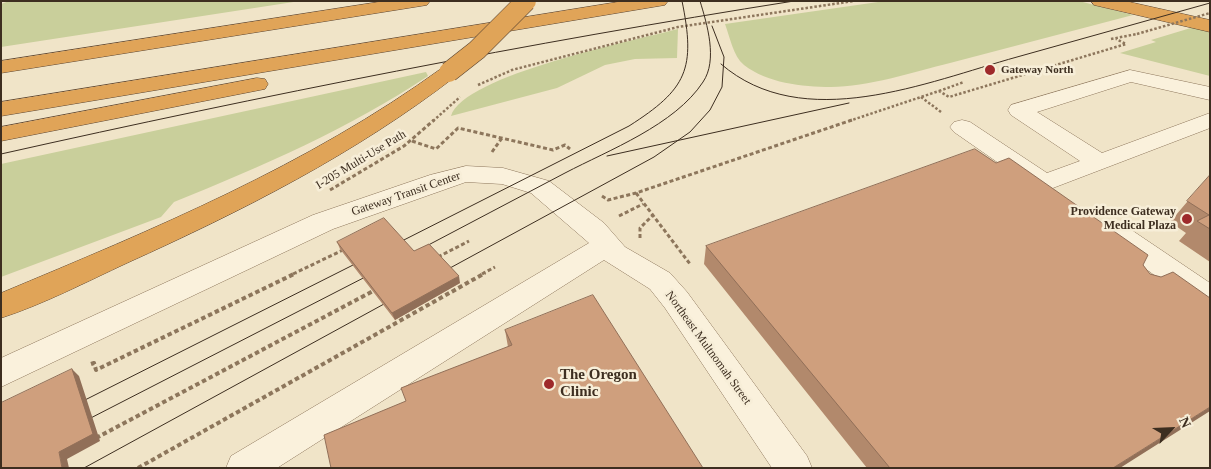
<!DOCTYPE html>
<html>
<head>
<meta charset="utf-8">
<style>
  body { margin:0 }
  #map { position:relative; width:1211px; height:469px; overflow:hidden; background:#f0e4c8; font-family:"Times New Roman",serif }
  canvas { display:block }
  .frame { position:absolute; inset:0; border:2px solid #3d2e20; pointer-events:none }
  .north { position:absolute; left:1146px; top:404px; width:50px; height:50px; -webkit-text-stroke:4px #f7eed8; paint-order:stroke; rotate:65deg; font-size:14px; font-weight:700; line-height:20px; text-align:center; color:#3d2e20 }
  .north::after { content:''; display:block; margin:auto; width:18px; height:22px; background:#3d2e20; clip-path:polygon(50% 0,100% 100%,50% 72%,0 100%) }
</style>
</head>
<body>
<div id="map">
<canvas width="1211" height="469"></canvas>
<div class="frame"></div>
<div class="north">N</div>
</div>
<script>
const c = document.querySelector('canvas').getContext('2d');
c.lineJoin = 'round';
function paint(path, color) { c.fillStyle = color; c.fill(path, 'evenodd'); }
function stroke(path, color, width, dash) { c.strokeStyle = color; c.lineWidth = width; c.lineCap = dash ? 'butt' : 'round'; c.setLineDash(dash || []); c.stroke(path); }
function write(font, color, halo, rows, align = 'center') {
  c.font = font + ' "Times New Roman",serif'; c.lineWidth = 5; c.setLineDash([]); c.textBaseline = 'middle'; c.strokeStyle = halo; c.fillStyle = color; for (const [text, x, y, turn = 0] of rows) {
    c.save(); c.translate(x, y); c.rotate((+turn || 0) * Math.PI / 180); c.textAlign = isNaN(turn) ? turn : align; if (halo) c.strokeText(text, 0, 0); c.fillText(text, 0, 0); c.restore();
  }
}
paint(new Path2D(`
  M9 1H300L1 47V4Z
  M885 1H1079L1133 15C1072 31 1011 47 950 63 914 72 867 87 831 87 802 87 767 83 744 65 733 56 730 37 725 24Z
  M1194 27 1210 31V76L1120 53 1156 42 1151 40Z
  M678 29 677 58 635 59 605 65 557 88 451 116C463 75 637 40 678 29Z
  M426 72 428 76C348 129 263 166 174 202L161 217 1 277V164Z`), '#c9cf9b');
const minor = new Path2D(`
  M1130 70 1210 87V100L1131 82 1037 112 1102 153 1210 113V128L1045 191 1036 189 954 132 950 127 954 122 962 120 970 122 1047 173 1080 161 1011 115 1008 110 1011 105Z
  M466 166 503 168 549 181 604 223 625 247 670 273 687 292 807 456 812 468H772L665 308 650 289 604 260 277 468H226L231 456 589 243 531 193 502 184 466 182 333 229 1 387V358L313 215 430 175Z
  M1117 224 1127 227 1210 283V311L1199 307 1107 241 1103 234 1107 227Z`);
const highway = new Path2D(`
  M385 1H430L427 5 421 6 1 73V61Z
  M624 1H668L665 5 659 6 1 116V102Z
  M1091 1H1125L1210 20V32L1094 5Z
  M449 66 456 68 459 72 456 76C355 154 242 211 127 263 86 282 44 304 1 318V293C154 229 307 166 442 68Z
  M257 78 265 79 268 84 265 89 1 141V127Z`);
stroke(minor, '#8d765c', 1);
stroke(highway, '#5b4430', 1);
stroke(new Path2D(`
  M1111 39 1137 34
  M478 85 512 70 678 27 854 1
  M939 91 964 82
  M921 97 941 112
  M433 121 460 97
  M849 121 939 91 949 97 1126 44 1116 39`), '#8d765c', 2.5, [2.5, 2]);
stroke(new Path2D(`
  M412 141 436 149 458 128 553 150 565 145 570 149
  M492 152 502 138
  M330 190 404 146 434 120
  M636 193 690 264
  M602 196 608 200 636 193 852 120
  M619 216 643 204
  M640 238V228L652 216
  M438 257 469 241
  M293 274 345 249
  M482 274 495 267`), '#8d765c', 3, [4, 2.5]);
stroke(new Path2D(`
  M91 364 94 363 96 370 296 273
  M96 438 375 290
  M138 468 485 273`), '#8d765c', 4, [4.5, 3]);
paint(minor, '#faf1dc');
paint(highway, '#e0a458');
stroke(new Path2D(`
  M721 64C803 135 927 82 1017 57 1081 39 1146 21 1210 3
  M1 154C264 95 528 43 794 1
  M607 156 849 103
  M392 246 629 126C687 89 696 69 682 1
  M417 251C466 225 516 199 565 173 609 150 675 125 703 82 718 60 707 24 700 1
  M439 274 654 157 690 132 710 110 722 87 724 57 712 26
  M75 405 365 259
  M81 423 375 272
  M84 468 395 298`), '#3d2e20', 1);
const highwayBridge = new Path2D(`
  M449 72 477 50 526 1`);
stroke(highwayBridge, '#5b4430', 21, []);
stroke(new Path2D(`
  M1137 34 1210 13`), '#8d765c', 2.5, [2.5, 2]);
stroke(highwayBridge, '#e0a458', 20);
paint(new Path2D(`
  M1210 175V262L1179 241 1186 233 1170 222Z
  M337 242 414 251 460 283 395 320 340 249Z
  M706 246 1143 265 1150 274 1161 277 1120 468H867L704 264Z
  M505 330 703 468 406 401 508 347Z`), '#b2896c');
paint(new Path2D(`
  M459 276 460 283 395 320 392 313Z
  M72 369 79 376 100 441 67 459 69 468H62L59 452Z
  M1210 407V411L1120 468H1113Z`), '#916f58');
const building = new Path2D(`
  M975 149 996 163 1009 158 1148 255 1143 265 1150 274 1161 277 1173 272 1210 298V407L1113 468H890L706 246Z
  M1210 175V229L1197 221 1209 215 1187 201Z
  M384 218 414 251 429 244 459 276 392 313 337 242Z
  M593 295 703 468H331L324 435 406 401 401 388 512 345 505 330Z
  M72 369 93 434 59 452 62 468H1V403Z`);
paint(building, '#cf9f7d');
stroke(building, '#916f58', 1);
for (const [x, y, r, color] of [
  [990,70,6,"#9e2a2b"],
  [1187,219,6,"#9e2a2b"],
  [549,384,6,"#9e2a2b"]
]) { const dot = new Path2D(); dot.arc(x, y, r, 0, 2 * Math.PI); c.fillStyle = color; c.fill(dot); stroke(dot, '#f7eed8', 2); }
write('bold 11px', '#3d2e20', '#f7eed8', [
  ["Gateway North",1001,70]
], 'left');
write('12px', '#3d2e20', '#f7eed8', [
  ["I-205 Multi-Use Path",361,160,-31],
  ["Gateway Transit Center",406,194,-19],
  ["Northeast Multnomah Street",708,348,54]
]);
write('bold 12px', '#3d2e20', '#f7eed8', [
  ["Providence Gateway",1176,212],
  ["Medical Plaza",1176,226]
], 'right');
write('bold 15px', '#3d2e20', '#f7eed8', [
  ["The Oregon",560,375],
  ["Clinic",560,392]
], 'left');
</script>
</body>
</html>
